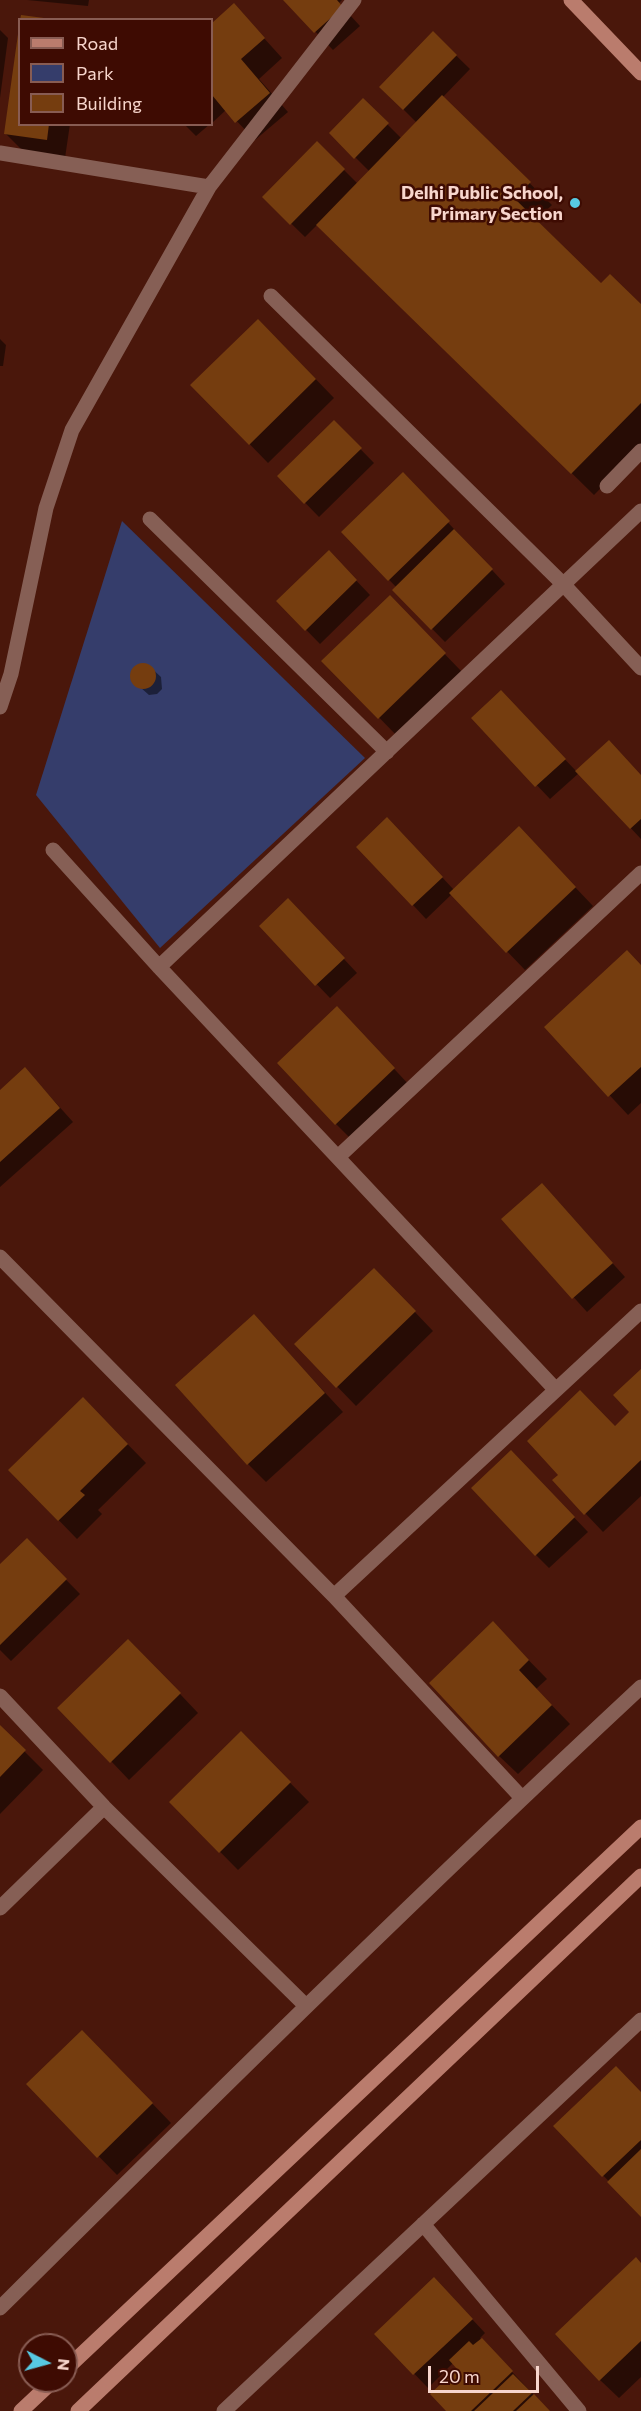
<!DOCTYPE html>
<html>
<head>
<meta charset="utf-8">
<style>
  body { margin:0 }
  #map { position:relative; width:641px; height:2411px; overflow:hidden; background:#4a170b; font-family:Commissioner,sans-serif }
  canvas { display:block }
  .legend { position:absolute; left:18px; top:18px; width:195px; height:108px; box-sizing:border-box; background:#3e0b02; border:2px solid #885c53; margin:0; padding:8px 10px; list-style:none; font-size:18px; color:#f8d6cd }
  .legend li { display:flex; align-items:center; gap:12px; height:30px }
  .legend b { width:30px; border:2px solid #885c53 }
  .north { position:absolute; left:18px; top:2333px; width:60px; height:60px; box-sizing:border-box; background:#3e0b02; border:2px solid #885c53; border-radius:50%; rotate:96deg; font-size:16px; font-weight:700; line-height:24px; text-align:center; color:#f8d6cd }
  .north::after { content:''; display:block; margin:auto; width:21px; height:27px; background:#57c9e2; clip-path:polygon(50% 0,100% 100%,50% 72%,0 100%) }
  .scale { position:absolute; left:428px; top:2366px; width:111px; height:27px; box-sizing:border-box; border:3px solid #f8d6cd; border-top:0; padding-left:8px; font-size:18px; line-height:21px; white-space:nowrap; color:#f8d6cd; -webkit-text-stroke:4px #3e0b02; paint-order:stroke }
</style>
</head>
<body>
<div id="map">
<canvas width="641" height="2411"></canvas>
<ul class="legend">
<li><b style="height:8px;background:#ba7c6d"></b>Road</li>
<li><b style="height:16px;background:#353d6b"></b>Park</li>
<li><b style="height:16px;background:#753d0f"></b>Building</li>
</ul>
<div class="north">N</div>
<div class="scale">20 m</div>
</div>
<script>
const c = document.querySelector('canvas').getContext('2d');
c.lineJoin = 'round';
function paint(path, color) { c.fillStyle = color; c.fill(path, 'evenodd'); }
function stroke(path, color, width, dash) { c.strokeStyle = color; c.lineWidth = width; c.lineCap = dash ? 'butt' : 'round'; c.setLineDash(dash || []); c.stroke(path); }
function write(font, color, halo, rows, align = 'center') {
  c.font = font + ' Commissioner,sans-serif'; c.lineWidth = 5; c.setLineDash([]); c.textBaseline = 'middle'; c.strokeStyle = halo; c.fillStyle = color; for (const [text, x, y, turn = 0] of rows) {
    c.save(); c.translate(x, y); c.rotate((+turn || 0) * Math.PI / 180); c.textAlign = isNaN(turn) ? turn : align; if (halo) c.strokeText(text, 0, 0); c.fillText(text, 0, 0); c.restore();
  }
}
paint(new Path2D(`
  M122 521 365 758 160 948 36 795Z`), '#353d6b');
paint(new Path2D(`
  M27 0H89L88 6Z
  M285 0H342L339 3 360 26 333 50Z
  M234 5 282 58 259 79 288 112 255 140 226 110 212 123V25Z
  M0 30 8 38 0 98Z
  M433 33 470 69 442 98 552 205 535 221 601 285 641 307V447L594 495 318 224 305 237 264 197 317 143 358 184 370 172 331 133 363 100 402 139 417 123 381 87Z
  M20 35V124H70L65 158 24 152 6 134Z
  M184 124H210L196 136Z
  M0 339 6 345 3 366H0Z
  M277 339 334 398 268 463 192 385Z
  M334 422 374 463 319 517 279 476Z
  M403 474 505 584 445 642 394 590 397 588 343 532Z
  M329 552 370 595 320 644 278 601Z
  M408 616 463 673 398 737 324 661Z
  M148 665 161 677 162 689 157 694 149 695 132 680V673L136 666Z
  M514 706 577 772 641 776V839L579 773 550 799 473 718Z
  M400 832 454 890 537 847 593 906 525 970 452 894 426 919 413 905Z
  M301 913 357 973 330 998 261 926Z
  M641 965V1103L628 1115 546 1027Z
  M355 1027 412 1088 354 1142 336 1124Z
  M38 1083 73 1122 0 1187V1092Z
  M542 1185 625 1277 587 1312 503 1219Z
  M392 1288 433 1331 356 1406 296 1344Z
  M254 1316 343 1412 266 1482 248 1464Z
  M641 1372V1496L603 1532 585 1513 615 1428 631 1412Z
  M101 1417 146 1463 98 1510 102 1514 77 1539 10 1470Z
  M524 1465 588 1532 549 1568 536 1555Z
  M27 1540 80 1594 11 1661 0 1650V1566Z
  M511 1642 547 1679 536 1689 570 1724 518 1774 499 1756Z
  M147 1659 198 1713 129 1780 111 1761Z
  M0 1727 43 1770 0 1814Z
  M241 1733 309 1802 238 1870 171 1802Z
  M101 2050 171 2123 117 2175 28 2084Z
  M641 2094V2215L556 2126Z
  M641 2264V2377L619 2398 600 2380Z
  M447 2292 485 2333 480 2338 549 2411H448L459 2369 453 2363 428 2388 376 2334Z`), '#0007');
paint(new Path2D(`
  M283 0H337L343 7 314 33Z
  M234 3 265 38 241 59 270 93 235 123 212 95V23Z
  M21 15 44 18V20H20Z
  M433 31 457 55 403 110 379 87Z
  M18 34 20 124H49L47 140 4 134Z
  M442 95 531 182 514 198 601 283 610 274 641 304V403L571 474 316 225Z
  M363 98 389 123 354 159 329 133Z
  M317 141 345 169 290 225 262 197Z
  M258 319 316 379 249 445 190 385Z
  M334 420 362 448 304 504 277 476Z
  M403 472 450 521 388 581 341 532Z
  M454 529 493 569 431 630 392 590Z
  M329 550 357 580 305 631 276 601Z
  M390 595 446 653 378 719 321 661Z
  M130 676a13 13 0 1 1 26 0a13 13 0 1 1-26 0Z
  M501 690 566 759 535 787 471 718Z
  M609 740 641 775V819L630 829 575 771Z
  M387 817 443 877 412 906 356 847Z
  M519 826 576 887 506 953 449 893Z
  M288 898 345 958 315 986 259 926Z
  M627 950 641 965V1067L608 1097 544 1027Z
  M337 1006 395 1068 335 1125 277 1063Z
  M25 1067 60 1108 0 1162V1090Z
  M542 1183 613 1263 572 1299 501 1219Z
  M374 1268 416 1311 336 1388 294 1344Z
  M254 1314 325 1393 247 1465 175 1385Z
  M641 1369V1460L584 1515 552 1480 558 1475 527 1441 580 1390 615 1426 629 1412 613 1395Z
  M83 1397 128 1444 80 1491 85 1495 58 1521 8 1470Z
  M511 1450 575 1517 535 1556 471 1488Z
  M27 1538 67 1579 0 1645V1564Z
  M493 1621 529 1660 519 1670 552 1705 498 1757 429 1683Z
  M128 1639 181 1693 110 1763 57 1708Z
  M0 1725 26 1750 0 1777Z
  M241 1731 291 1782 219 1853 169 1802Z
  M82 2030 153 2103 97 2158 26 2084Z
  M616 2066 641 2092V2140L602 2177 553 2126Z
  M641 2149V2217L607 2182Z
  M636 2257 641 2263V2341L599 2381 555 2334Z
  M434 2277 473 2319 413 2375 374 2334Z
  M482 2338 513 2371 471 2411H446L430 2394 457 2369 449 2360 469 2341 473 2345Z
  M513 2374 532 2393 513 2411H474Z
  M534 2394 550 2411H516Z`), '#753d0f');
stroke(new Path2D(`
  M607 486 641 451`), '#865f55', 15);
stroke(new Path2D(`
  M0 153 209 187
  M271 296 564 585 641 668
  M150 519 387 752
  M0 707 11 674 46 508 72 430 209 187 354 0
  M53 850 159 967 556 1390
  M159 967 641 511
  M338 1157 641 873
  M0 1257 334 1596 522 1798
  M334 1596 641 1311
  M0 1696 104 1807 306 2006
  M0 1908 104 1807
  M423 2224 579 2411
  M0 2308C211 2099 423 1890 641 1687
  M224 2411 641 2020`), '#865f55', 15);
stroke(new Path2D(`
  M571 0 641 73
  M66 2369 641 1827
  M21 2411 53 2381
  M78 2411 641 1876`), '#ba7c6d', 15);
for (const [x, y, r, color] of [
  [575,203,6,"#57c9e2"]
]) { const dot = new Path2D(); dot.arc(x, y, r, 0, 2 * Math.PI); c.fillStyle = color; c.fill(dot); stroke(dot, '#3e0b02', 2); }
write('bold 18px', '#f8d6cd', '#3e0b02', [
  ["Delhi Public School,",563,193],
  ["Primary Section",563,214]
], 'right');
</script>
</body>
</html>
